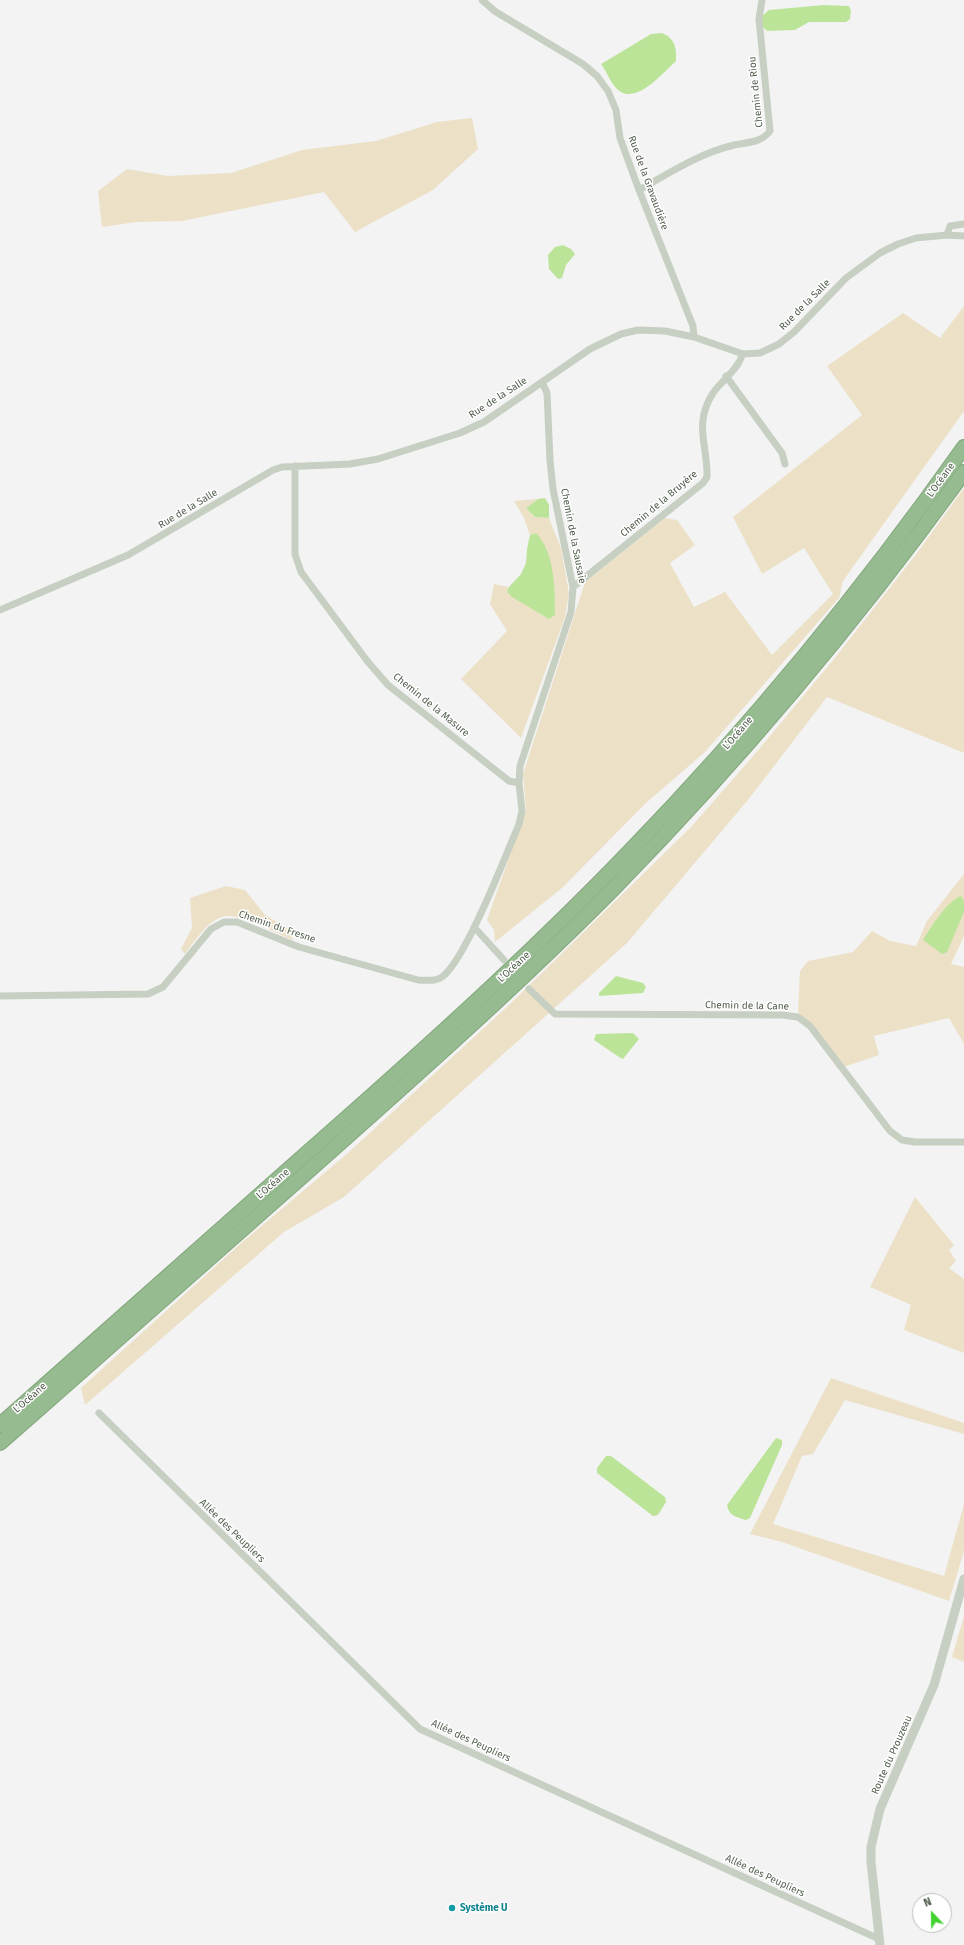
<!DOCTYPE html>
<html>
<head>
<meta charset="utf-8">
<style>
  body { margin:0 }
  #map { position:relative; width:964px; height:1945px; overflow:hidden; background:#f3f3f4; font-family:"Fira Sans",sans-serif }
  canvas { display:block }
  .north { position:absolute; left:912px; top:1893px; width:40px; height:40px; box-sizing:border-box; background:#fff; border:1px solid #b9bfb7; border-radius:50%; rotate:338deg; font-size:11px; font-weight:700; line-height:16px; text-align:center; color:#505e4c }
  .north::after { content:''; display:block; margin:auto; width:14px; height:18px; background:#42d22f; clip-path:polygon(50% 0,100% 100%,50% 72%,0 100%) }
</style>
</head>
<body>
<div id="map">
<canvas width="964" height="1945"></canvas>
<div class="north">N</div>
</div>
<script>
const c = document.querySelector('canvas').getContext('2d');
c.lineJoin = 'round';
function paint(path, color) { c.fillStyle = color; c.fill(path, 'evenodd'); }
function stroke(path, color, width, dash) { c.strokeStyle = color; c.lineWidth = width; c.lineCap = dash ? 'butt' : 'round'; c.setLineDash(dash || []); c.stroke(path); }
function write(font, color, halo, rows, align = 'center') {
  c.font = font + ' "Fira Sans",sans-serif'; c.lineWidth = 3; c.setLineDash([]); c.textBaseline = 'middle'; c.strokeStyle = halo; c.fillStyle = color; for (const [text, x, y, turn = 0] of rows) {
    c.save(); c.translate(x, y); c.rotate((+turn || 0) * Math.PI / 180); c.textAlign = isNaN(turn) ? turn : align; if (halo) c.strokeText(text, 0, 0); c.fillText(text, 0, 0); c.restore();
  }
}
paint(new Path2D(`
  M472 118 478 149 433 190 355 232 324 192 182 221 136 222 102 227 98 191 127 169 168 176 231 173 302 150 376 141 437 122Z
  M964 306V411L843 581 839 598 705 752 646 803 562 888 495 942 494 930 487 920 526 810 523 774 585 582 665 518 677 520 695 545 670 563 694 607 725 592 772 655 833 594 804 548 762 574 733 517 862 415 827 366 903 313 940 338Z
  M964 488V753L827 697 748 800 627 943 344 1197 284 1232 85 1405 81 1388 239 1245 349 1152 509 1005 691 827 754 755 834 659 917 553Z
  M538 499 526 508 535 517 549 518 561 548 569 593 565 617 521 738 461 679 507 631 490 604 494 584 509 587 507 592 549 619 536 533 530 535 524 518 514 501Z
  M964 874V936L951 964 964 967V1044L949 1018 874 1036 879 1055 838 1069 811 1032 798 1012 800 971 808 961 853 952 872 931 890 941 916 946 927 921Z
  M226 886 245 890 265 915 293 931 291 934 293 940C278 934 243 915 227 916 211 916 194 942 185 954L181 949 192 928 190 898Z
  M915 1197 954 1245 949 1250 956 1261 949 1268 964 1279V1353L904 1330 911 1305 870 1287Z
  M831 1378 964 1423V1434L845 1400 813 1454 802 1456 773 1524 944 1576 964 1504V1551L949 1601 782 1542 750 1534Z
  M964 1616V1662L952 1657Z`), '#ece1c7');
paint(new Path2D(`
  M824 5 849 6 851 11 850 19 846 22H809L795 30 767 31 762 26V16L769 10Z
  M661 33C674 37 677 47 676 61 664 72 639 102 621 92 612 87 607 72 601 64L651 34Z
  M563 245 571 249 575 254 566 265 562 278 558 279 549 269 548 255 555 247Z
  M545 498 549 505V518L535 517 526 508 538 499Z
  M536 533C555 553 555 589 555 615L549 619 512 597 507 592 509 587 521 574 526 563 527 549 530 535Z
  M961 896 964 900V912L947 952 942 954 923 940C930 928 948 900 961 896Z
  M616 976 643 983 646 987 643 993 599 996V993Z
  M633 1033 639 1039 623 1059 619 1057 594 1040 596 1034Z
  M776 1438 782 1440V1445L750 1518 746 1520C736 1517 729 1516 727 1505Z
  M606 1456H611L665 1497 666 1502 658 1515 653 1516 597 1473V1468Z`), '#bce499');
const motorway = new Path2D(`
  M0 1425C97 1339 194 1254 290 1168 406 1066 522 963 629 852 751 726 863 590 964 447
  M0 1443C102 1354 203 1264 305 1174 410 1081 515 988 614 888 741 758 858 619 964 472`);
stroke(motorway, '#82a77b', 16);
stroke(new Path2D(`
  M482 0 496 12 583 64 597 76 608 91 616 110 620 138 639 190 693 326 694 337
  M639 190C669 173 700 153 734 145 748 142 761 143 770 131L759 19 762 0
  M947 235 950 226 964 224
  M726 376 782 453 785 464
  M573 587 703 483 707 477C708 446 693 424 713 393 720 383 735 371 739 362 741 360 741 356 743 354
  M0 610 128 555 273 470 282 467 350 464 378 459 460 433 484 422 590 349 621 334 638 330 665 331 694 337 743 354 760 353 779 344 794 332 846 278 880 253 898 244 916 238 947 235 964 236
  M519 783 520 766 571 612 573 587 553 489 550 460 547 393 542 382
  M474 927 504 960
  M529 989 555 1014 782 1015 798 1017 810 1026 890 1131 902 1140 915 1142H964
  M0 996 148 994 163 987 211 929 224 922H237L299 947 418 980C427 980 435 982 442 977 465 961 506 855 519 824L522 811 519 783 509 781 388 685 368 662 301 572 295 554V466
  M99 1413 420 1729 879 1939`), '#c6cfc2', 7);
stroke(new Path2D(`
  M880 1945 871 1862V1847L880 1809 934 1685 964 1579`), '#c6cfc2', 9);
stroke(motorway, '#97bb90', 14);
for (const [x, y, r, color] of [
  [452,1908,4,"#0f9aa8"]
]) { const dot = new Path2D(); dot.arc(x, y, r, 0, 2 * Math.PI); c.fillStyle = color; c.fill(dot); stroke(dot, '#fff', 1.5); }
write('10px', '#505e4c', '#fff', [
  ["Chemin de Riou",756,92,-96],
  ["Rue de la Gravaudière",648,183,70],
  ["Rue de la Salle",805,305,-45],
  ["Rue de la Salle",498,398,-33],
  ["L’Océane",941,480,-54],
  ["Chemin de la Bruyère",659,504,-40],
  ["Rue de la Salle",188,509,-31],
  ["Chemin de la Sausaie",573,536,79],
  ["Chemin de la Masure",431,705,39],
  ["L’Océane",738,733,-49],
  ["Chemin du Fresne",277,927,19],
  ["L’Océane",514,967,-43],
  ["Chemin de la Cane",747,1006,1],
  ["L’Océane",273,1184,-41],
  ["L’Océane",30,1398,-41],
  ["Allée des Peupliers",232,1531,44],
  ["Allée des Peupliers",471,1741,25],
  ["Route du Prouzeau",892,1755,-66],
  ["Allée des Peupliers",765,1876,25]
]);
write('bold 10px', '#0d838f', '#fff', [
  ["Système U",460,1908]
], 'left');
</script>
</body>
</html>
